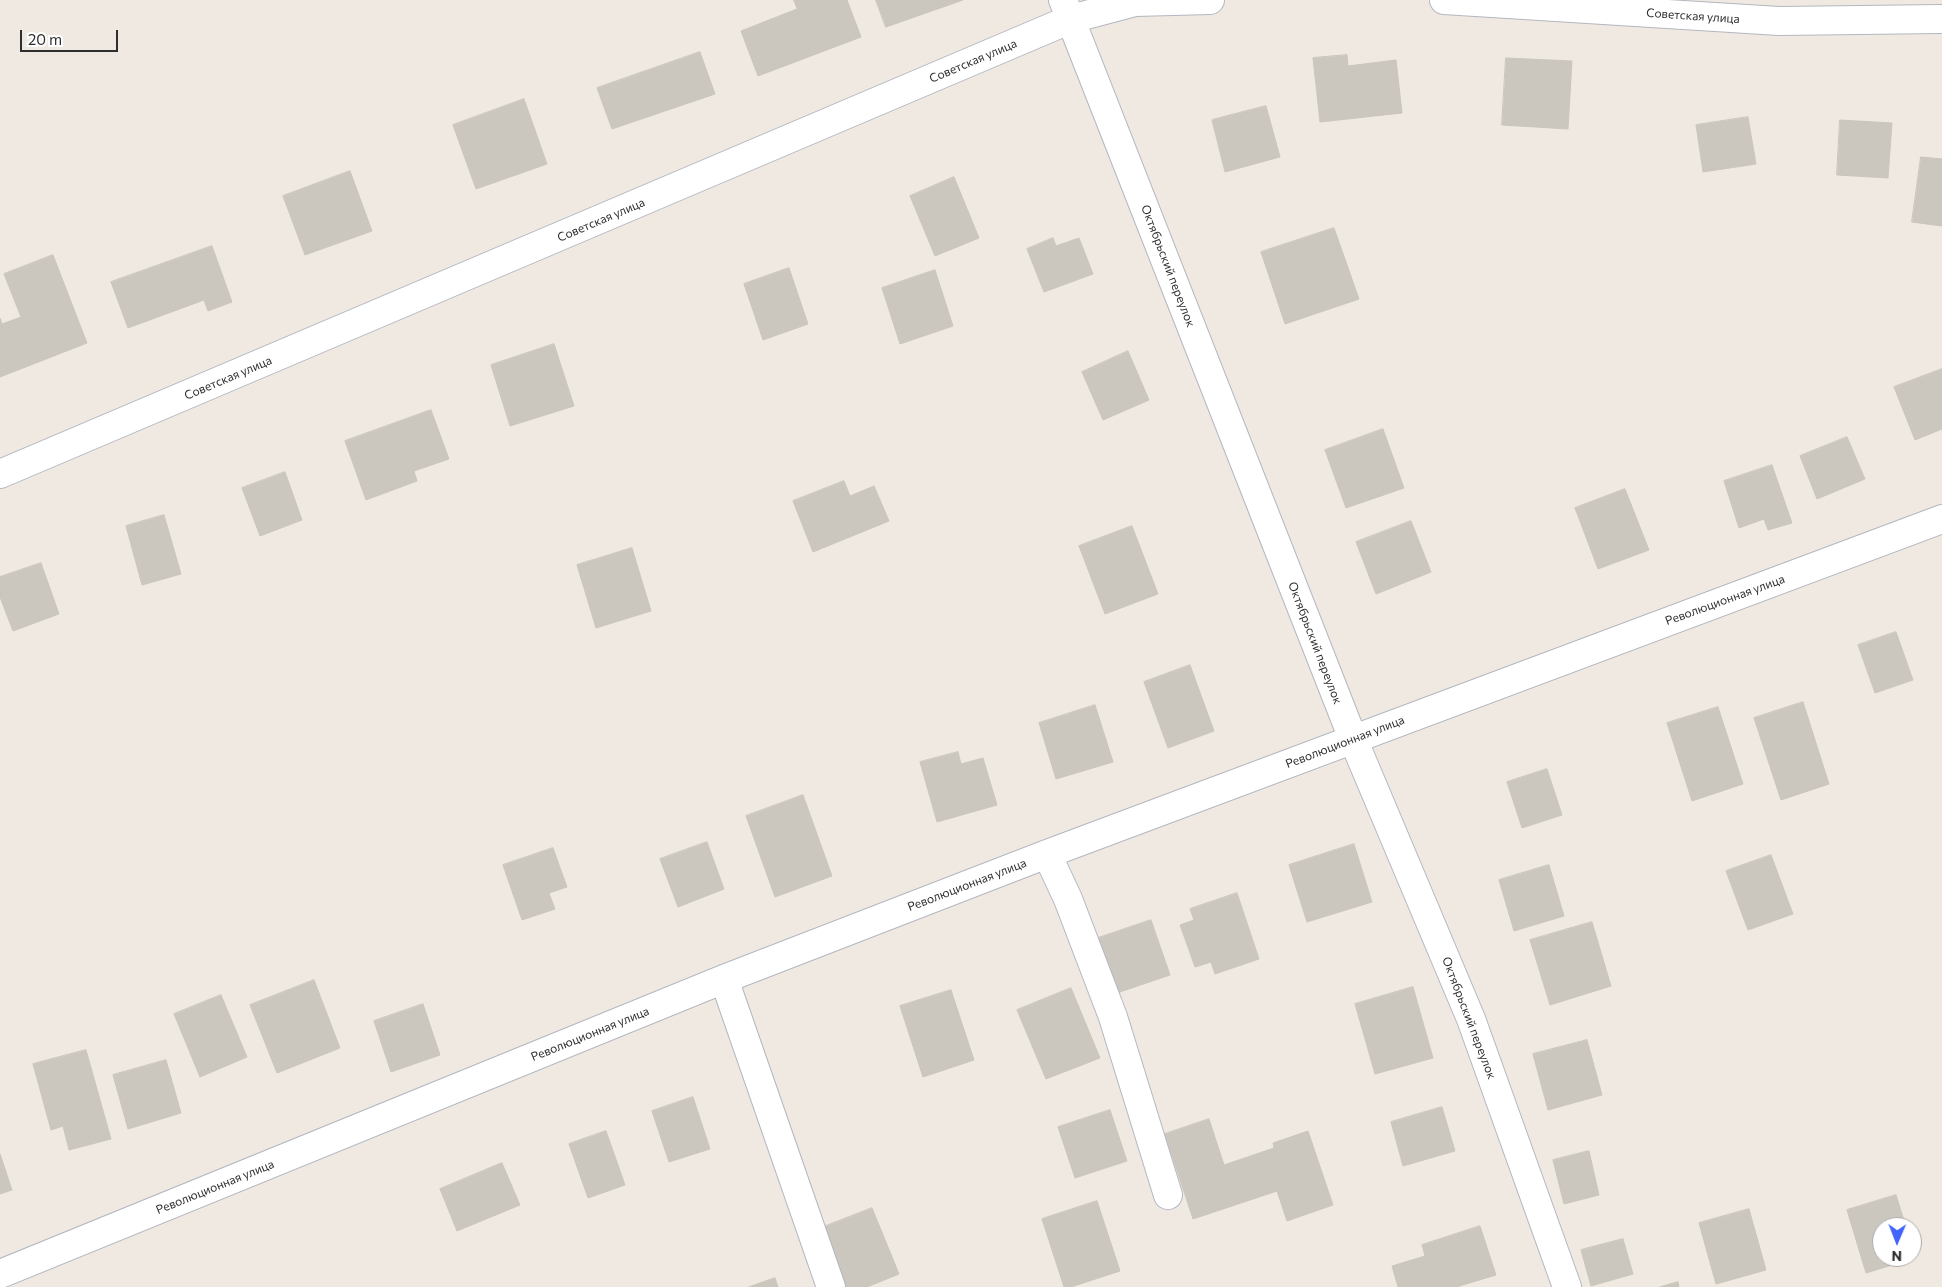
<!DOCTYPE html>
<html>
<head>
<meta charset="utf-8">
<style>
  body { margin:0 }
  #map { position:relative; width:1942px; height:1287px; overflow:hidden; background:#efe9e1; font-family:Commissioner,sans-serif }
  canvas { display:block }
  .north { position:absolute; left:1872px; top:1217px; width:50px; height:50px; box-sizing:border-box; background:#fff; border:1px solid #ababab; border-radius:50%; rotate:181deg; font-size:14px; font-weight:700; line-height:20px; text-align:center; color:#2e2e2e }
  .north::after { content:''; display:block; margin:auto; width:18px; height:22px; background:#4264fb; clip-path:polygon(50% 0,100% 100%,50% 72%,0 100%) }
  .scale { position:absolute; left:20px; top:30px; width:98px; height:22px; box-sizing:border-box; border:2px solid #2e2e2e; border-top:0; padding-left:6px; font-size:15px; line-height:18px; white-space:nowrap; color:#2e2e2e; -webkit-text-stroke:4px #fff; paint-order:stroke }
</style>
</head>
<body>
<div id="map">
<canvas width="1942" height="1287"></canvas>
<div class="north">N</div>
<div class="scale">20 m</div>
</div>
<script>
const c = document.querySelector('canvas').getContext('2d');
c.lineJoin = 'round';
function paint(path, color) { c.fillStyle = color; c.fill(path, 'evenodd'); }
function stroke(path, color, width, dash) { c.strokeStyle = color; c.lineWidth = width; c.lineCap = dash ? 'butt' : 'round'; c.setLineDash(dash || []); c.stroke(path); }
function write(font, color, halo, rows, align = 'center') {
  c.font = font + ' Commissioner,sans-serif'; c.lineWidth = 4; c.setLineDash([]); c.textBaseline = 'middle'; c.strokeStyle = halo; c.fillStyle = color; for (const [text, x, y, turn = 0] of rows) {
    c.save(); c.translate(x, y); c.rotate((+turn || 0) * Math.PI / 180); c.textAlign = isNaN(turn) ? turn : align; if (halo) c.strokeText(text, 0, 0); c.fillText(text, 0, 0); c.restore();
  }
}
const building = new Path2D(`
  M794 0H847L861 37 758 76 741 31 797 9Z
  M876 0H963L886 27Z
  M700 52 715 94 612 129 597 88Z
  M1347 55 1348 66 1396 60 1402 113 1320 122 1313 58Z
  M1506 58 1572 61 1568 129 1502 125Z
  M524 99 547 164 476 189 453 125Z
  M1266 106 1280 157 1225 172 1212 120Z
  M1748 117 1756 164 1703 172 1696 125Z
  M1840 120 1892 123 1888 178 1837 175Z
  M1921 157 1942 159V226L1912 222Z
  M350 171 372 231 305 255 283 196Z
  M954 177 979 238 935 256 910 196Z
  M1334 228 1359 299 1285 324 1261 252Z
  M1053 238 1056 246 1079 238 1093 274 1044 292 1027 249Z
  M212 246 232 302 208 311 204 300 128 328 111 282Z
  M53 255 87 343 0 377V318L2 324 21 317 4 274Z
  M789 268 808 324 763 340 744 284Z
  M935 270 953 326 900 344 882 288Z
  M554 344 574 406 510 426 491 365Z
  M1128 351 1149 400 1103 420 1082 372Z
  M1942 369V429L1915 440 1894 387Z
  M431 410 449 459 414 471 417 481 366 500 345 441Z
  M1383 429 1404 488 1346 508 1325 450Z
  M1847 437 1865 479 1817 499 1800 456Z
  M1772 465 1792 523 1768 530 1764 519 1739 528 1724 481Z
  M285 472 302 520 260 536 242 488Z
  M844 481 850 496 874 486 889 521 813 552 793 501Z
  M1625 489 1649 550 1598 569 1575 508Z
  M164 515 181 574 142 585 126 526Z
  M1411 521 1431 572 1376 594 1356 542Z
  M1132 526 1158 594 1105 614 1079 546Z
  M632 548 651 611 596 628 577 565Z
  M41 563 59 614 13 631 0 597V577Z
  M1896 632 1913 680 1875 693 1858 645Z
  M1190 665 1214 731 1168 748 1144 682Z
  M1803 702 1829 784 1781 800 1754 718Z
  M1095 705 1113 762 1056 779 1039 723Z
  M1718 707 1743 784 1692 801 1667 723Z
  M958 752 961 764 983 758 997 805 937 822 920 762Z
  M1547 769 1562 815 1522 828 1507 782Z
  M803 795 832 876 775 897 746 816Z
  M707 842 724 889 678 907 660 859Z
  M1354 844 1372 902 1307 922 1289 865Z
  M553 848 567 887 549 893 555 909 522 920 503 865Z
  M1771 855 1793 914 1748 930 1726 871Z
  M1549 865 1564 916 1514 931 1499 880Z
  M1237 893 1259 959 1215 974 1211 962 1195 967 1180 925 1194 920 1190 909Z
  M1151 920 1170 975 1117 993 1098 938Z
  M1592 922 1611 986 1550 1005 1530 940Z
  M314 980 340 1048 277 1073 250 1005Z
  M1413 987 1433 1058 1375 1074 1355 1004Z
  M1071 988 1100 1058 1046 1079 1017 1010Z
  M951 990 974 1060 923 1077 900 1006Z
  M221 995 247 1057 200 1077 174 1014Z
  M423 1004 440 1055 391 1072 374 1021Z
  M1587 1040 1602 1095 1548 1110 1533 1054Z
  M86 1050 111 1139 69 1150 63 1126 51 1130 33 1064Z
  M166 1060 181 1113 128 1129 113 1075Z
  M693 1097 710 1149 669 1162 652 1111Z
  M1442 1107 1455 1151 1403 1166 1391 1122Z
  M1110 1110 1127 1161 1075 1178 1058 1127Z
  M1209 1119 1224 1165 1274 1148 1273 1143 1308 1131 1333 1205 1287 1221 1277 1191 1193 1219 1165 1134Z
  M606 1131 625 1185 588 1198 569 1144Z
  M1589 1151 1599 1195 1564 1204 1553 1160Z
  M0 1154 12 1190 0 1194Z
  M502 1163 520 1205 457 1231 440 1189Z
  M1896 1195 1906 1227H1882V1257H1912V1249L1915 1258 1866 1273 1847 1210Z
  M1097 1201 1120 1271 1071 1287H1064L1042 1219Z
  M872 1208 899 1274 867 1287H845L821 1228Z
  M1749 1209 1766 1270 1716 1284 1699 1223Z
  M1480 1226 1496 1275 1456 1287H1398L1392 1266 1425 1256 1422 1245Z
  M1623 1239 1633 1274 1591 1286 1581 1250Z
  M775 1278 778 1287H749Z
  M1678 1282 1679 1287H1660Z`);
paint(building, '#cbc7bf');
stroke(building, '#cbc5ba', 1);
const minor = new Path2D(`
  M1063 0 1353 739 1471 1019 1567 1287
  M1444 0 1779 21 1942 19
  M0 474 1071 19 1135 2 1210 0
  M1047 854 1068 899 1113 1017 1168 1195
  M724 979 831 1287
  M0 1274 724 979 1047 854 1942 519`);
stroke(minor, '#b4b7c1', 30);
stroke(minor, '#fff', 28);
write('12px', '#2e2e2e', '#fff', [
  ["Советская улица",1693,16,4],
  ["Советская улица",973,61,-23],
  ["Советская улица",601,220,-23],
  ["Октябрьский переулок",1168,266,69],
  ["Советская улица",228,378,-23],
  ["Революционная улица",1725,600,-20],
  ["Октябрьский переулок",1315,643,69],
  ["Революционная улица",1345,742,-21],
  ["Революционная улица",967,885,-21],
  ["Октябрьский переулок",1469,1018,69],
  ["Революционная улица",590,1034,-22],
  ["Революционная улица",215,1187,-22]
]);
</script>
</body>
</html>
